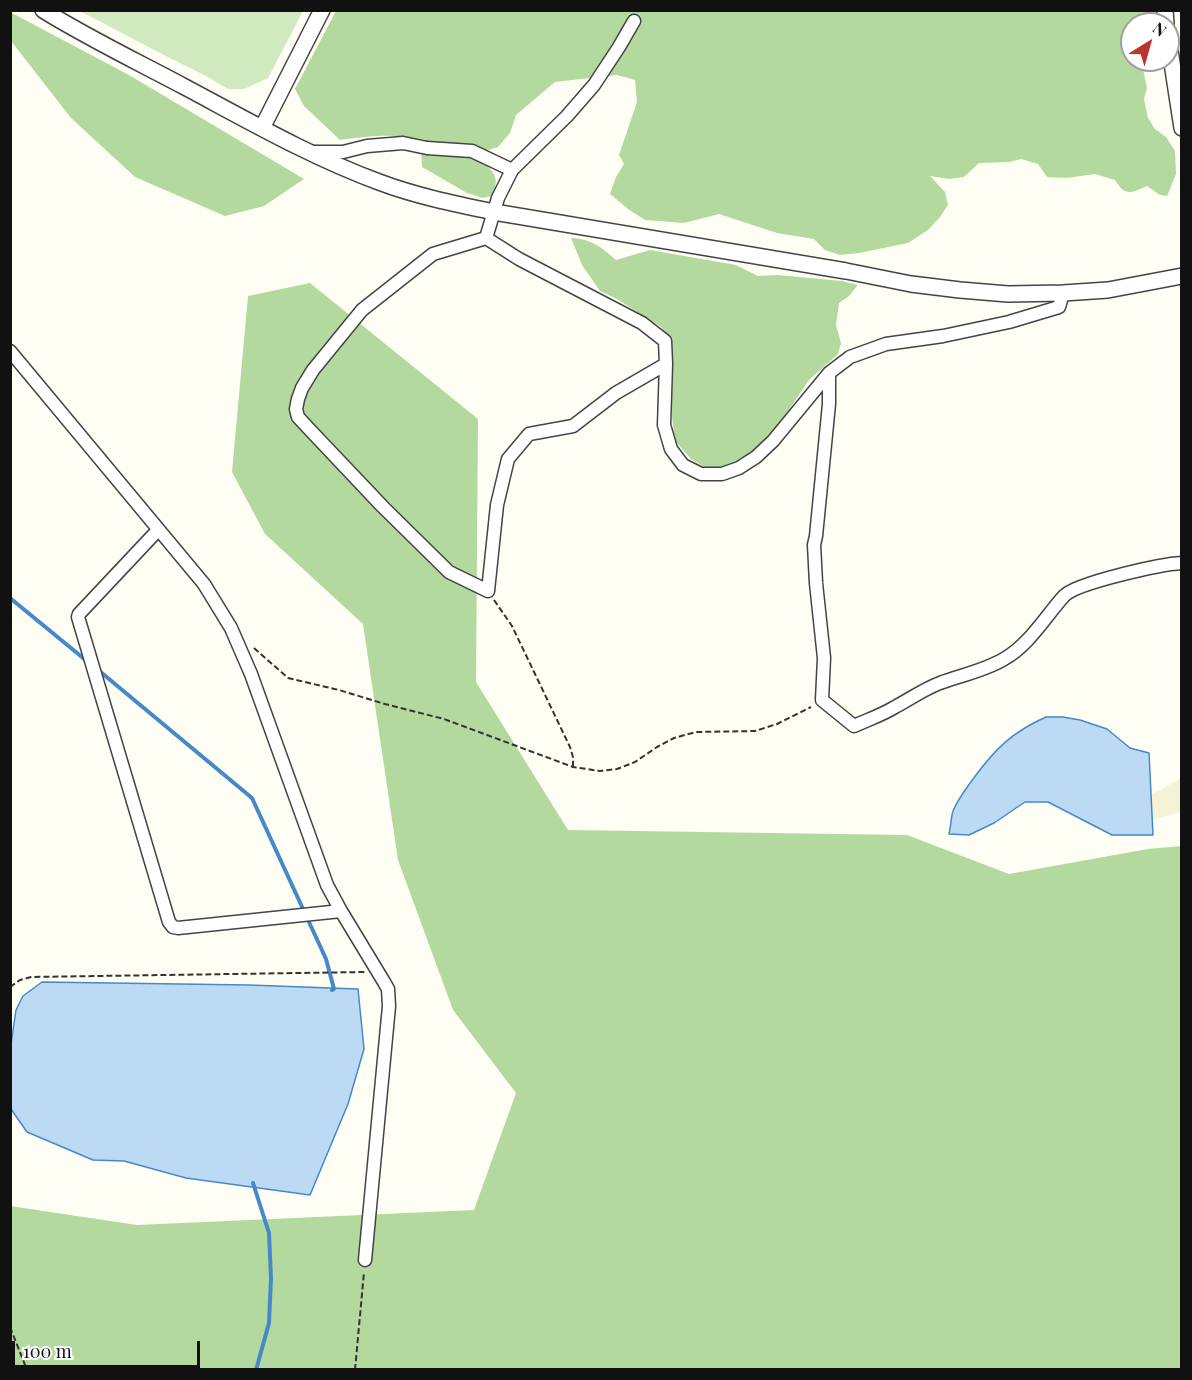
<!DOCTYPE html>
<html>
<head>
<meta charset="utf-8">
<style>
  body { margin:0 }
  #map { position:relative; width:1192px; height:1380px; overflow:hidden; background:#fefef5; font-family:"Playfair Display",serif }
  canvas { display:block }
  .frame { position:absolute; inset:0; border:12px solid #111; pointer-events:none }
  .north { position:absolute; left:1120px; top:12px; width:60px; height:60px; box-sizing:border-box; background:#fff; border:2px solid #a0a0a0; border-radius:50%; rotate:37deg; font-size:16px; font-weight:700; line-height:24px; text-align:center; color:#111 }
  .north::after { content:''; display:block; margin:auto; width:21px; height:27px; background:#bc342e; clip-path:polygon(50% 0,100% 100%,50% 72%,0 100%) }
  .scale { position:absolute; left:12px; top:1341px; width:188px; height:27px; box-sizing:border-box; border:3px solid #111; border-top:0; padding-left:8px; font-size:18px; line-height:21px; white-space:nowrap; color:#111; -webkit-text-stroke:4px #fff; paint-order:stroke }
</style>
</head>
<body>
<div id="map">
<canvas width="1192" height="1380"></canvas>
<div class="frame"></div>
<div class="north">N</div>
<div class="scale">100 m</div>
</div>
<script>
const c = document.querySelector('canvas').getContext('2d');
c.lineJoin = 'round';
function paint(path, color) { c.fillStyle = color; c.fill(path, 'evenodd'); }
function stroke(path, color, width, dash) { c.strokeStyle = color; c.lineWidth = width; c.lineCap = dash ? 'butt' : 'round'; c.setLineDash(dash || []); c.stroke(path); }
paint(new Path2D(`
  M1181 778V812L1152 820 1151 795Z`), '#f4f4d5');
paint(new Path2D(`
  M80 11H303L268 78 244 89H228L206 76 156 51Z`), '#d1e9bf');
paint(new Path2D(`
  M336 11H1157L1155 24H1132V60H1149L1143 69 1147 88 1144 99 1148 118 1155 129 1166 137 1175 151 1176 174 1167 196 1160 195 1147 186C1131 193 1125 197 1115 180L1095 174 1066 178 1047 177 1038 164 1021 159 1009 162 979 163 964 177 949 179 930 176 945 192 948 205 940 217 928 230 908 243 859 253 840 255 825 250 814 239 777 233 719 214 684 223 645 220 628 209 610 194 616 177 624 164 619 155 637 102 635 80 617 75 555 82 516 115 510 133 498 147 479 153 477 159C493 168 502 179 491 196L483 198 467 193 422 167 421 148 426 140C395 133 371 136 340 140L304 106 295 89Z
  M10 12 129 75 304 179 264 206 225 216 135 177 71 118 11 41Z
  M571 238C592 239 601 247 616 260L650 250 736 265 758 276 778 275 842 281 858 285 849 296 839 303 836 325 841 343 838 354 809 380 772 435 738 462 721 467H704L691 459 675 441 672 417 671 342 661 327 617 299 600 291 582 265Z
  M310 283 478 419 476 682 568 830 907 835 1009 874 1148 849 1181 846V1369H11L10 1206 137 1225 474 1210 516 1093 453 1010 398 860 363 624 265 534 232 472 248 296Z`), '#b4d99f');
const water = new Path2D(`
  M1046 717H1063L1080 720 1107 729 1130 748 1149 753 1153 835H1112L1048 802H1025L994 823 969 835 949 834C951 826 951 817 953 811 958 799 966 789 973 779 995 749 1012 732 1046 717Z
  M42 982 249 985 358 989 364 1049 348 1104 310 1195 186 1178 124 1161 93 1160 27 1132 11 1109V1044L16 1010 23 996Z`);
paint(water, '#bcdaf4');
stroke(water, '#4688c8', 1.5);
stroke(new Path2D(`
  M10 598 88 662
  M97 669 252 798 326 959 334 989 332 990
  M253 1183 269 1233 271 1278 269 1323 256 1370`), '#4688c8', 4);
const minor = new Path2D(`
  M634 21 619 47 594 85 567 116 512 170 498 198 486 238 519 259 642 323 665 341 666 364 664 425 671 449 683 465 701 474H722L739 468 756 457 773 441 829 373 850 357 886 344 943 336 1009 322 1059 307 1063 293
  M312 152H343L367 146 403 143 427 148 472 151 512 170
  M486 238 433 254 362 310 313 370 302 388 298 399 296 409 298 417 311 431 383 507 449 572 488 591 497 505 508 459 529 434 573 426 616 393 666 364
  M10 351 204 584 231 628 251 674 327 885 341 911 384 982 388 989 389 1006 365 1260
  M829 373V404L816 536 814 545 816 583 824 658 822 700 854 726C867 720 882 715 895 707 910 699 924 689 940 683 961 675 984 671 1004 659 1029 645 1045 617 1064 596 1076 583 1161 564 1182 563
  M158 530 79 614 78 617 169 922 173 927 178 928 341 911`);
const tertiary = new Path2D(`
  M43 10C88 38 136 61 183 86 247 120 311 157 379 182 416 196 455 204 494 212L846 271 911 284 960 290 1008 294 1063 293 1108 290 1182 276
  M1165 10 1166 24
  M1168 37 1182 128
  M262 128 322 10`);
stroke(minor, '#444', 15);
stroke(tertiary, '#444', 18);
stroke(new Path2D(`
  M494 600 512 626 570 747 573 757V767
  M254 648 288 678 339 690 385 704 444 719 573 767 600 771 617 769 635 762 657 747 674 738 696 732 755 731 777 724 811 707
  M10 987 20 980 31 977 365 972
  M10 1327 27 1370
  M355 1370 364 1272`), '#333', 2, [6, 3]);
stroke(minor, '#fff', 12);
stroke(tertiary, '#fff', 15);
</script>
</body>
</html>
